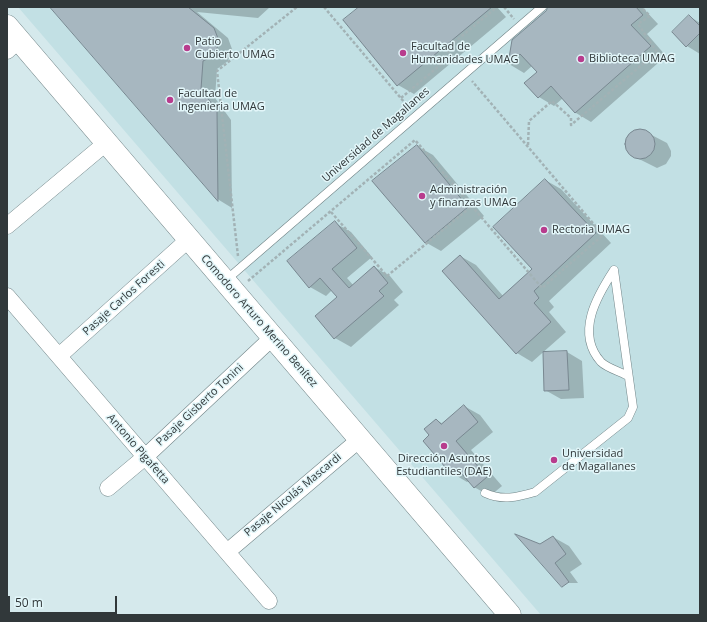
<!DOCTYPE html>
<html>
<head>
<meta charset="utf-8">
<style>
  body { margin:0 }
  #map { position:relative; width:707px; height:622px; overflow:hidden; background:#d5e9ec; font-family:"Open Sans",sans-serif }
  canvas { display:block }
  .frame { position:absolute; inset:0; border:8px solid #31383a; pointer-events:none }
  .scale { position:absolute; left:8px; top:596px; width:109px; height:18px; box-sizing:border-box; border:2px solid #31383a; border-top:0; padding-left:5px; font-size:12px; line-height:14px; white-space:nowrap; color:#31383a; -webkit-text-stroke:3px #e2f6f9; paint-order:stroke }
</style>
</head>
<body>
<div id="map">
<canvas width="707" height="622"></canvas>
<div class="frame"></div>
<div class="scale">50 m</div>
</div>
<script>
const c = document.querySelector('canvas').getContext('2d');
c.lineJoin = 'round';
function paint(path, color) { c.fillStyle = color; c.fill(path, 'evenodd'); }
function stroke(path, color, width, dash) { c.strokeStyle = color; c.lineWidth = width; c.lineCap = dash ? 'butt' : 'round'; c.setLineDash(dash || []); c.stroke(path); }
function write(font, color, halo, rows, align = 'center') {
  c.font = font + ' "Open Sans",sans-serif'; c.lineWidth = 3; c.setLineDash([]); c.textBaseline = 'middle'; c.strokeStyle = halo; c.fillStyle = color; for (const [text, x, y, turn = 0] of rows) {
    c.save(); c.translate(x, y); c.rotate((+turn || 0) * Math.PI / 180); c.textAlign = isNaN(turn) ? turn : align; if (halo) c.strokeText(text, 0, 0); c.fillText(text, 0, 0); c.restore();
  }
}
paint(new Path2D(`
  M18 7H700V615H541Z`), '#c2e0e4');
paint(new Path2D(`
  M51 7H270L258 18 197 12 228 38 232 49 228 61 217 69 215 98 231 120 232 208 219 200Z
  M360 7H497L506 17 414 94 398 85Z
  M550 7H642L658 24 647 34 666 56 591 122 576 113 563 98 554 106 539 97 538 72 532 66 524 73 509 64 513 41Z
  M689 16 700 23V54L687 46Z
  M638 129 642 130 667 143 671 151V156L666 164 657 168 631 155 626 147V142L630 134Z
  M417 146 433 155 484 216 441 251 425 242Z
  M545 180 561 189 611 243 549 301 554 307 549 312 566 332 532 362 517 353 460 256 476 265 503 296 533 269Z
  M335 223 351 232 372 257 347 278 353 285 374 267 390 276 403 292 394 300 399 305 351 347 335 338 338 297 332 290 326 296 310 287Z
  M567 352 582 361 584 398 561 399 545 390Z
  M464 406 480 415 493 432 471 450 502 486 490 496 474 487 469 481 467 482 452 473 431 435 437 420 443 424Z
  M553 537 569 546 582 564 570 572 578 583H568L552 574 540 545Z`), '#0003');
const building = new Path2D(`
  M50 7H188L214 28 219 41 217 48 209 58 203 61 201 89 217 111 218 201Z
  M359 7H492L397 86 343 20Z
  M548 7H636L643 15 631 25 651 46 575 113 551 86 538 98 524 83 537 72 520 54 508 64 512 40 546 11Z
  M689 15 700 26V33L686 47 672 32Z
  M625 144a15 15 0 1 1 30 0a15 15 0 1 1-30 0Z
  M417 145 468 207 425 243 372 181Z
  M545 179 596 233 534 291 539 298 534 303 551 322 516 354 442 271 460 255 499 299 532 269 493 227Z
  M335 221 357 248 332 269 349 288 374 266 388 283 379 291 384 296 334 339 315 316 337 297 320 278 309 288 287 261Z
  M567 351 569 390 544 391 543 352Z
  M464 405 478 422 456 441 487 477 474 488 457 468 451 474 423 441 429 435 424 429 436 419 441 424Z
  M515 534 540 544 553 536 566 554 555 563 569 582 562 587Z`);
paint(building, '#a7b7c0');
stroke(building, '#798891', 1);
const service = new Path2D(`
  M614 270C597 296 575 333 601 362 607 368 621 372 628 376
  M225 281 542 7
  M485 493C502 501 518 497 535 492L628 418 633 407 614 270`);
const minor = new Path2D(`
  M7 51 19 40
  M7 226 106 143
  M7 296 269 601
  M59 356 189 239
  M108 488 145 457 273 337
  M227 552 360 439`);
const secondary = new Path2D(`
  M7 26 510 615`);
stroke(service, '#718487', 9);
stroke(minor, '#718487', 17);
stroke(secondary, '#718487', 23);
stroke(new Path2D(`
  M324 7 410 109
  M504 7 514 19
  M459 64 446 49 497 7
  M401 98 452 55
  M528 145 529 121 552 101 571 118V125L657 52 638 24 650 16 641 7
  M331 212 387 276 472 206
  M238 256 217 71 297 7
  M248 281 415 140 542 288 603 235 472 81`), '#a2b2b5', 2.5, [3, 2]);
stroke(service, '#fff', 8);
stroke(minor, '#fff', 16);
stroke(secondary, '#fff', 22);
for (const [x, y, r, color] of [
  [187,48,4,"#b83c8d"],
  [403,53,4,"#b83c8d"],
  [581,59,4,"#b83c8d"],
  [170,100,4,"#b83c8d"],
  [422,196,4,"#b83c8d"],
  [544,230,4,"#b83c8d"],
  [444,446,4,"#b83c8d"],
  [554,460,4,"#b83c8d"]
]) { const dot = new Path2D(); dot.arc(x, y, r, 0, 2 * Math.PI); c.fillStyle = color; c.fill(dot); stroke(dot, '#e2f6f9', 1.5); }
write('11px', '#31383a', '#e2f6f9', [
  ["Patio",195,42],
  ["Cubierto UMAG",195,55],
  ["Facultad de",411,47],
  ["Humanidades UMAG",411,60],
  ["Biblioteca UMAG",589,59],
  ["Facultad de",178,94],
  ["Ingenieria UMAG",178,107],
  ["Administración",430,190],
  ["y finanzas UMAG",430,203],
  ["Rectoria UMAG",552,230],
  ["Universidad",562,454],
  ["de Magallanes",562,467],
  ["Dirección Asuntos",444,459,"center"],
  ["Estudiantiles (DAE)",444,472,"center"]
], 'left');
write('11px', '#31383a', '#e2f6f9', [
  ["Universidad de Magallanes",376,135,-41],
  ["Pasaje Carlos Foresti",124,298,-42],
  ["Comodoro Arturo Merino Benítez",259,321,49],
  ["Pasaje Gisberto Tonini",200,405,-43],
  ["Antonio Pigafetta",138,449,49],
  ["Pasaje Nicolás Mascardi",293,495,-40]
]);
</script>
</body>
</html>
